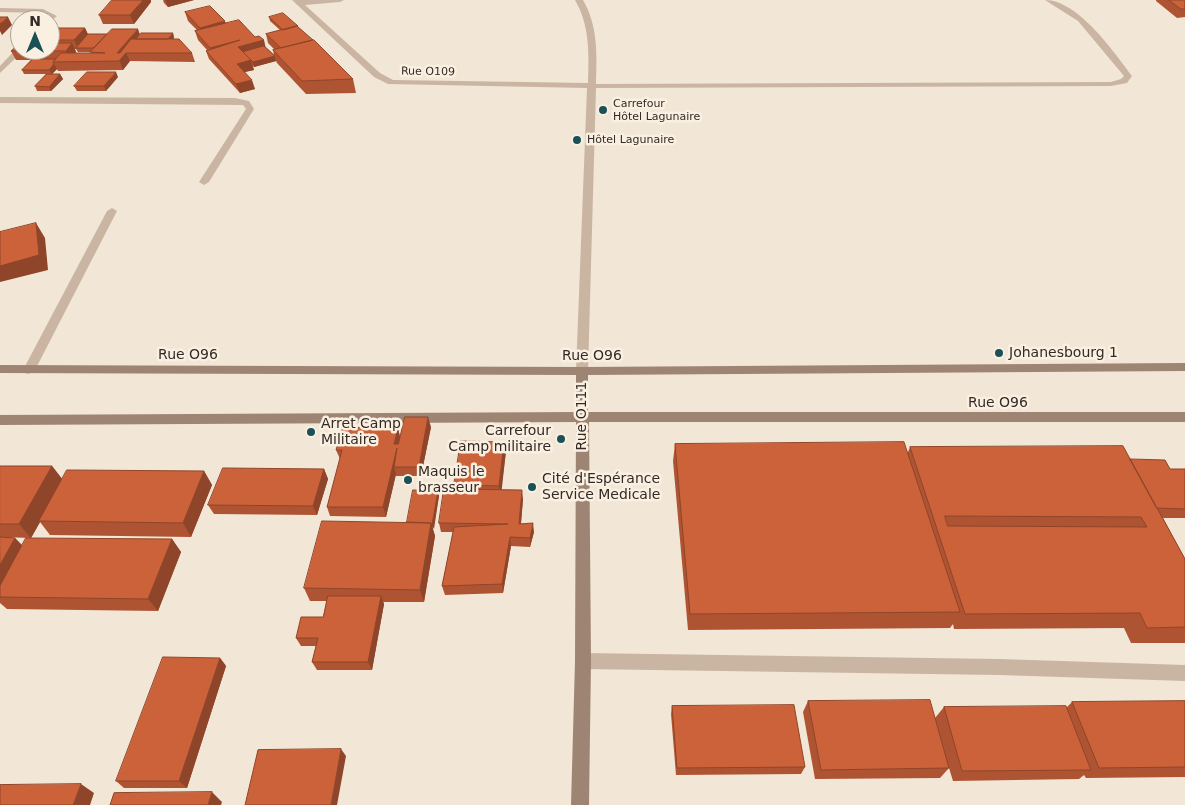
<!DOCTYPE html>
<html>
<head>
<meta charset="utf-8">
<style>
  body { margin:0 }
  #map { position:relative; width:1185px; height:805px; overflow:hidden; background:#f2e6d6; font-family:"DejaVu Sans",sans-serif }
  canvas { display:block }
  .north { position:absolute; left:10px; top:10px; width:50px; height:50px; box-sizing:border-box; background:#faf0e2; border:1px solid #aba196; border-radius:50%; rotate:0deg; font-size:14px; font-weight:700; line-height:20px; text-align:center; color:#342a25 }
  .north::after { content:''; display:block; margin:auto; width:18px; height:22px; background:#195157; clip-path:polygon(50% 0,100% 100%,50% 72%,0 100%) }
</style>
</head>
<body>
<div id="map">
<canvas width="1185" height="805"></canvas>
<div class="north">N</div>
</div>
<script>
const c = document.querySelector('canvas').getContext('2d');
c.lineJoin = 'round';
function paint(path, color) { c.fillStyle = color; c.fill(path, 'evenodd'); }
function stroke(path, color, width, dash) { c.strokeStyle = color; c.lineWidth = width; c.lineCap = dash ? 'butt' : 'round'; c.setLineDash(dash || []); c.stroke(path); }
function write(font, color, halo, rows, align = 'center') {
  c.font = font + ' "DejaVu Sans",sans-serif'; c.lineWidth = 5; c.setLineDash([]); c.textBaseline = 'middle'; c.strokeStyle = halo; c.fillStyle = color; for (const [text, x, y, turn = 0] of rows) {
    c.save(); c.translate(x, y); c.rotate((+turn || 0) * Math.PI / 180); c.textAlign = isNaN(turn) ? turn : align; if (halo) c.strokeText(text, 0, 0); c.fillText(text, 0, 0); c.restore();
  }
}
paint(new Path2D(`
  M112 208 117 211 35 370 29 374 25 373 23 370 107 211Z`), '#cab5a2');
paint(new Path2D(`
  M292 0H344L340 2 305 5 380 73 393 80 588 83C589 54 590 26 575 0H583C598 26 597 54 596 84L1111 82 1121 79 1124 76 1078 21 1045 0C1078 0 1114 52 1132 76L1127 83 1111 86 596 88 588 371 582 375 576 371 587 88 388 84 374 77Z
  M0 8 43 9 57 16 50 22V20H45L48 17 42 13 0 12Z
  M17 48 24 50 0 73V66Z
  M0 97 235 98 249 101 254 109 209 182 204 185 199 182 246 109 243 105 0 103Z
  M583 653 999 659 1185 665V681L999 675 583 669 577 666 575 661 577 656Z`), '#cab5a2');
paint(new Path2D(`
  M1185 363V371L588 375V412H1185V422H589L591 661 589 805H571L575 661 576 422 0 425V415L576 412V375L0 373V365L582 367Z`), '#9e8473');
paint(new Path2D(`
  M162 0H194L168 7 164 3 163 0Z
  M1156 0H1185V17L1177 18 1156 1Z
  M151 2 134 24H103L99 15Z
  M185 12 226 23 255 37 274 55 273 50H275L268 43 266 34 280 30 270 21 269 17 298 27 353 79 356 93 306 94 277 63 276 61 254 67 252 65 254 70 245 72 255 89 240 93 209 59 206 51 207 50 198 40 195 31 197 30 188 21Z
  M50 28H85L88 34 140 35 173 33 174 38 173 39 192 53 195 62 130 61 123 70 58 71 57 69 52 74H60L63 79 51 91H37L35 86 46 74H24L22 70 31 60H16L11 51 50 50ZM75 49H76L78 52H91V53H75L76 52Z
  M118 77 106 91H77L74 86Z
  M431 427 421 476H396V474L386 517 330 516 327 507 340 459 336 450 398 428 400 437Z
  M675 444 908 452 910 447 1130 459 1170 469H1185V518H1163L1185 559V643H1131L1124 628 954 629 953 624 950 628 688 630 673 461Z
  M506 451 501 490 523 499 521 524 534 532 530 547 511 546 503 593 445 595 442 586 453 532H441L439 523 455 489 454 485Z
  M0 466H52L62 479 204 471 212 485 191 537 50 535 40 522 31 538 0 537Z
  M324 469 328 479 317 515 214 514 208 505Z
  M438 491 439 496 433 529 435 536 424 602H383L384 604 372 670H317L312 662 316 646H301L296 638 323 617 327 601H310L304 588 407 522Z
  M0 537 15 538 22 545 172 539 181 552 158 611 7 609 0 603Z
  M220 658 226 666 187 788H124L116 781Z
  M808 701 935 718 944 707 1066 708 1072 702 1185 701V777L1086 778 1084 775 1079 779 953 781 949 768 940 778 815 779 803 712Z
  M672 706 805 767 801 774 676 775 671 714Z`), '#af5432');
paint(new Path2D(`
  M143 0H151V2L134 24 130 15Z
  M165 0H194L168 7Z
  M8 17 12 25 2 35 0 31V24Z
  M225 21 228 30 203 37 200 28Z
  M85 28 89 37 78 48 74 40Z
  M138 29 141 38 126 53 130 61 123 70 117 53Z
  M173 33 174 38 168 46 166 42Z
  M240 40H264L266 49 213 57 210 48Z
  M72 43 76 52 70 60 66 51Z
  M274 56 276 61 254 67 253 62Z
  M251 60 254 70 240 73 237 64Z
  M54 64 57 69 52 74 49 70Z
  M116 72 118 77 106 91 104 86Z
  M60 74 63 79 51 91 49 87Z
  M252 80 255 89 240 93 236 84Z
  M36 223 45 238 48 270 0 282V266Z
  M428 417 431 427 421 476 419 467Z
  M398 428 400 437 394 467 396 474 386 517 383 507Z
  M504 442 506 451 501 496 499 486Z
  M52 466 63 480 39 521 40 522 31 538 19 524Z
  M324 469 328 479 317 515 313 506Z
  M204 471 212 485 191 537 183 523Z
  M522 490 523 499 520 533 519 524Z
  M438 491 439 496 434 529 432 525Z
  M431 523 435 536 424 602 420 590Z
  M533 523 534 532 530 547V538Z
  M510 537 511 546 503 593 502 584Z
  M15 538 27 551 0 597V565Z
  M172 539 181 552 158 611 148 599Z
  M381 596 384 604 372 670 368 662Z
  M220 658 226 666 187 788 179 781Z
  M341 749 346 756 337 805H331Z
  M81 784 94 793 90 805H73Z
  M212 792 222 802 221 805H208Z`), '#8f4529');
const building = new Path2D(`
  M112 0H143L130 15H99Z
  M1169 0H1185V9H1181Z
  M210 6 225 21 200 28 185 12Z
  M283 13 298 26 283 30 269 17Z
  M0 17H8L0 24Z
  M239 20 255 37 259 36 264 40 238 47 251 60 237 64 252 80 236 84 206 51 240 40 210 48 195 31Z
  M297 26 313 40 281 48 266 34Z
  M50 28H85L74 40H50Z
  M112 29H138L117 53H120L131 39H179L192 53H126L119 61 53 62 61 53H105L90 52Z
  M141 33H173L168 39H136Z
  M88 34H107L94 48H76Z
  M314 40 353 79 302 81 273 50Z
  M50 43H72L66 51H11L19 44H20V50H50Z
  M264 46 275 56 253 62 243 52Z
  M33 59H56L53 62 54 64 49 70H22Z
  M87 72H116L104 86H74Z
  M47 74H60L49 87 35 86Z
  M36 223 39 255 0 266V232Z
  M405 417H428L419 467H394L397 448 383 507H327L342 450H336L343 427 398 428 394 444H398Z
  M461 441 504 442 499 486 454 485Z
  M904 442 960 612 690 614 675 444Z
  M1123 446 1185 559V627L1147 628 1140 613 965 614 910 447ZM945 516 1141 517 1147 527 948 526Z
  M1130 459 1165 460 1170 469H1185V509L1157 508Z
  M0 466H52L19 524H0Z
  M223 468 324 469 313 506 208 505Z
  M67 470 204 471 183 523 39 521Z
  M444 489 522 490 519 524 533 523 530 538 510 537 502 584 442 586 454 527 508 524 439 523Z
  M413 490 438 491 432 525 431 523 407 522Z
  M322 521 431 523 420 590 304 588Z
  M0 537 15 538 0 565Z
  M26 538 172 539 148 599 0 597V586Z
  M328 596H381L368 662H312L318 638H296L301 617H323Z
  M163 657 220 658 179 781H116Z
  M930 700 949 768 821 770 808 701Z
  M1185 701V767L1099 768 1072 702Z
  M794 705 805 767 677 768 672 706Z
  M1066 706 1091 770 962 771 944 707Z
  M341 749 331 805H245L258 750Z
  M81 784 73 805H0V785Z
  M212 792 208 805H110L114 793Z`);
paint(building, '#cc623a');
stroke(building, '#8f4529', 1);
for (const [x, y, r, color] of [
  [603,110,5,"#195157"],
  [577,140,5,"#195157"],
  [999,353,5,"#195157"],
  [311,432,5,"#195157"],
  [561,439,5,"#195157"],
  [408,480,5,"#195157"],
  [532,487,5,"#195157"]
]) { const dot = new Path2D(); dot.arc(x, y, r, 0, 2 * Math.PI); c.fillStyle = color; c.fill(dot); stroke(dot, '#faf0e2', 2); }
write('11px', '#342a25', '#faf0e2', [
  ["Rue O109",428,72,1]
]);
write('11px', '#342a25', '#faf0e2', [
  ["Carrefour",613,104],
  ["Hôtel Lagunaire",613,117],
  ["Hôtel Lagunaire",587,140]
], 'left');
write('14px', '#342a25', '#faf0e2', [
  ["Johanesbourg 1",1009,353],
  ["Arret Camp",321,424],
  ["Militaire",321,440],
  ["Carrefour",551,431,"right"],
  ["Camp militaire",551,447,"right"],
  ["Maquis le",418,472],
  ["brasseur",418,488],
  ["Cité d'Espérance",542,479],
  ["Service Medicale",542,495]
], 'left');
write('14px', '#342a25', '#faf0e2', [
  ["Rue O96",188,355],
  ["Rue O96",592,356],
  ["Rue O96",998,403],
  ["Rue O111",582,416,-90]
]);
</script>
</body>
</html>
